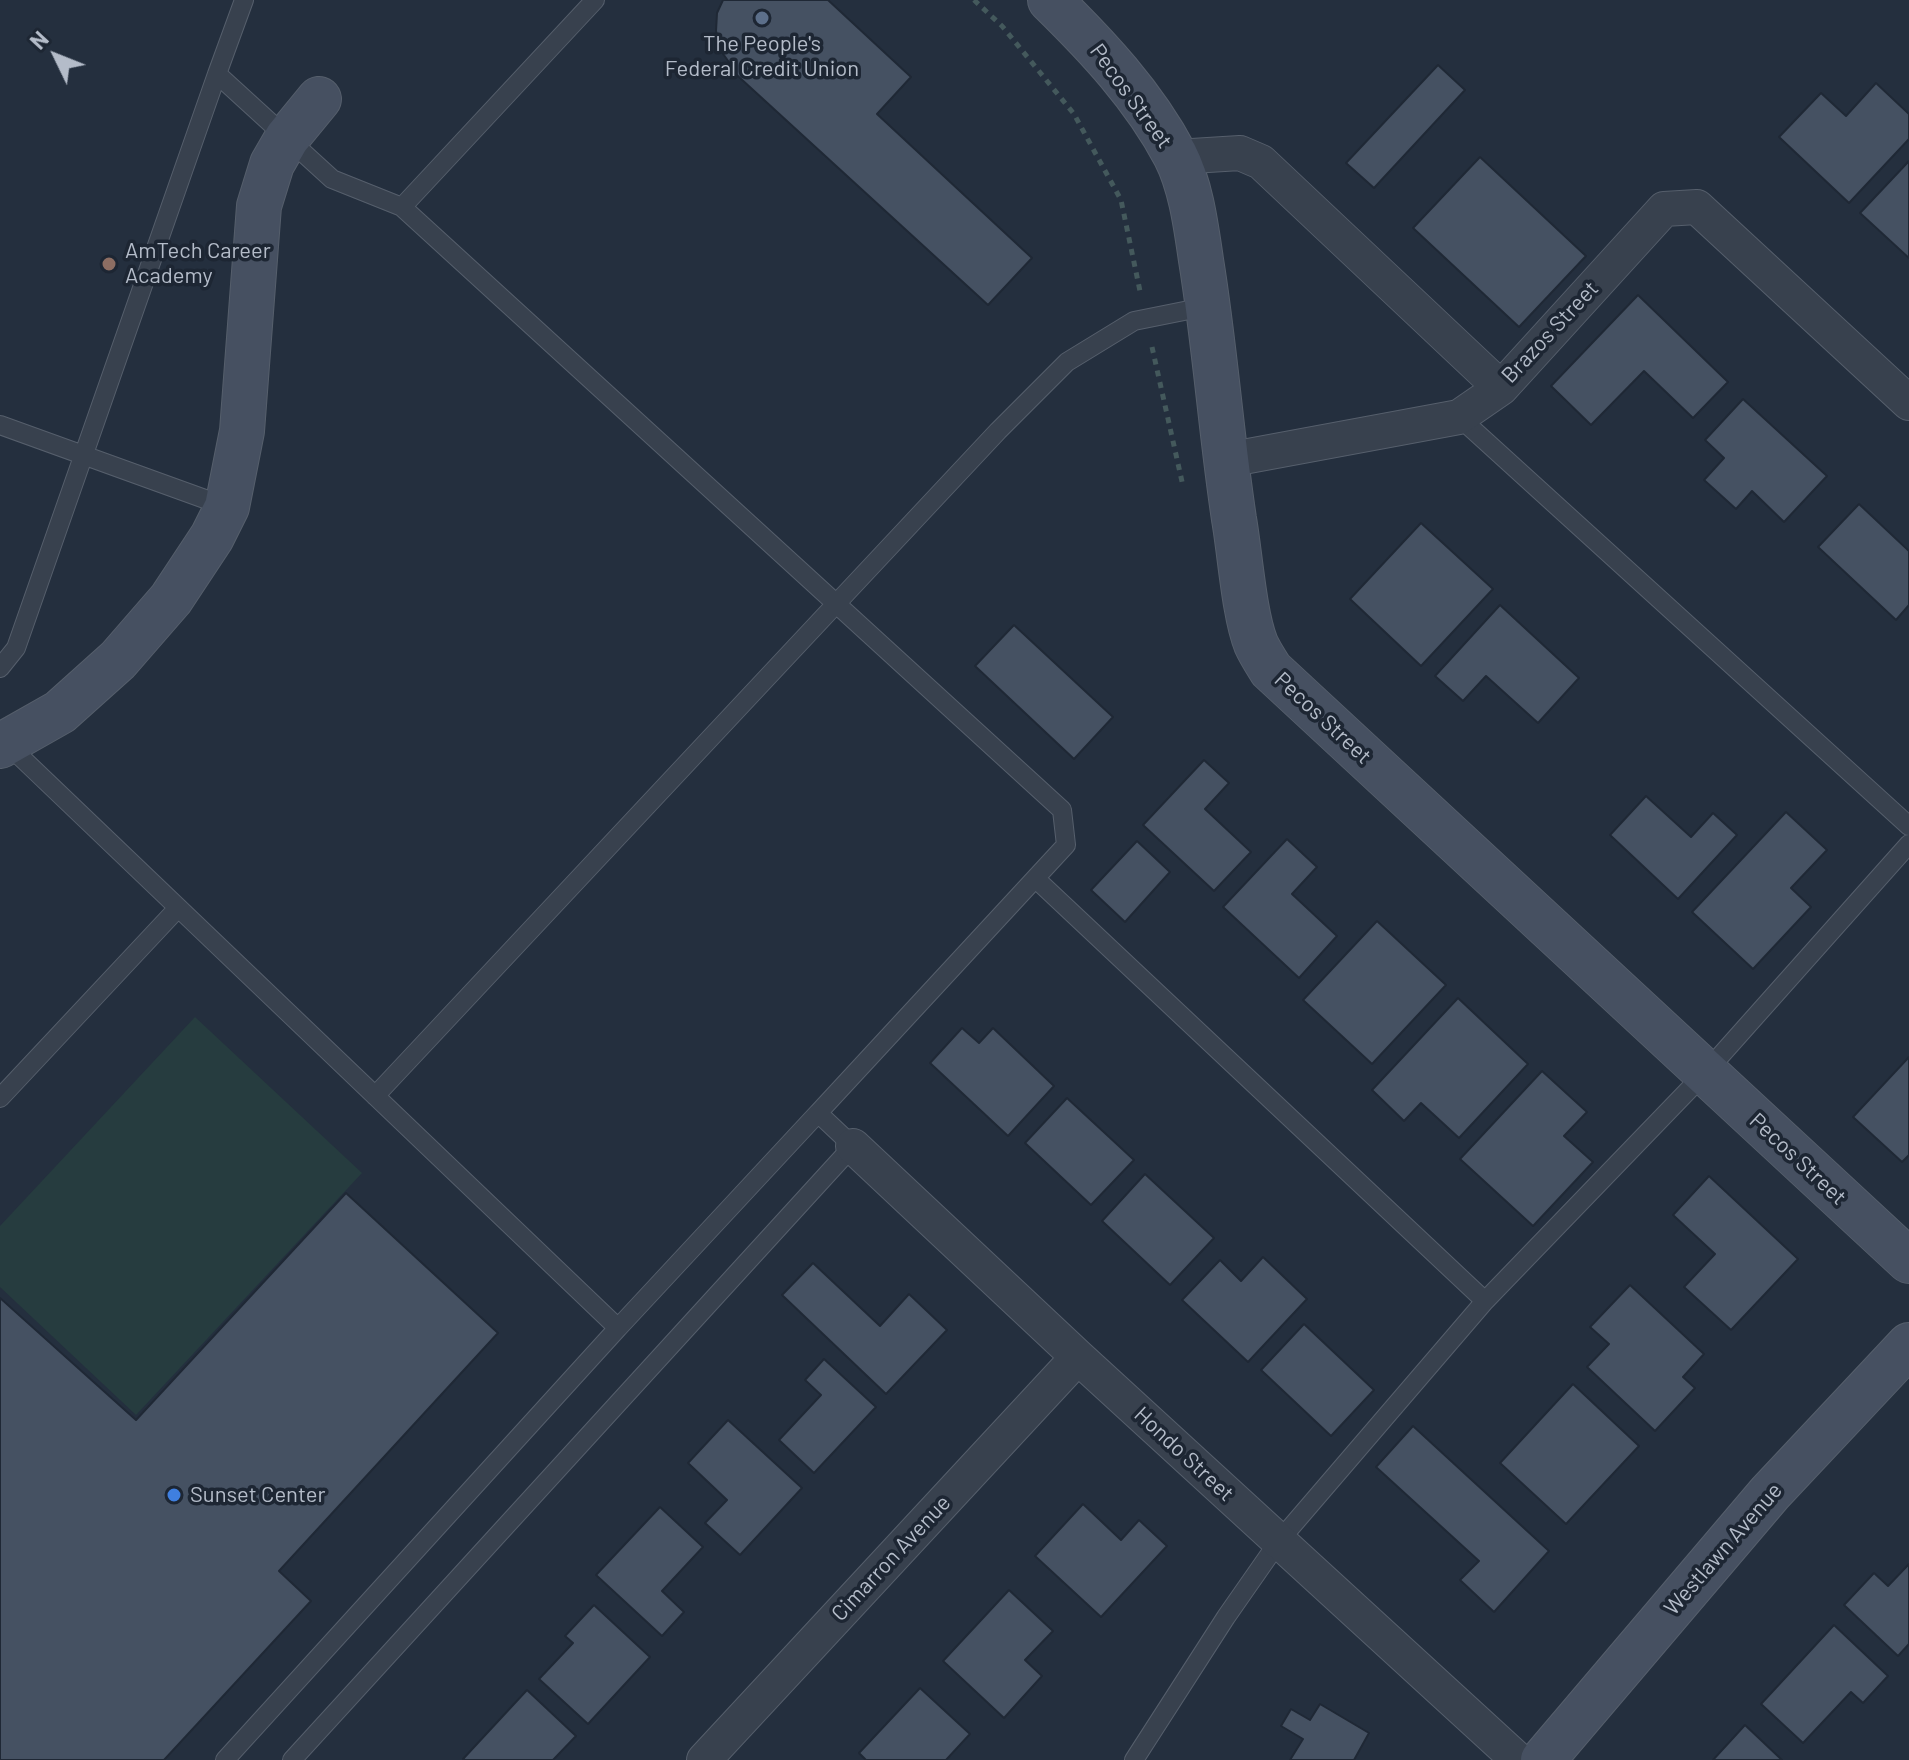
<!DOCTYPE html>
<html>
<head>
<meta charset="utf-8">
<style>
  body { margin:0 }
  #map { position:relative; width:1909px; height:1760px; overflow:hidden; background:#242f3e; font-family:Barlow,sans-serif }
  canvas { display:block }
  .north { position:absolute; left:16px; top:16px; width:80px; height:80px; -webkit-text-stroke:6px #1d2633; paint-order:stroke; rotate:313deg; font-size:22px; font-weight:700; line-height:32px; text-align:center; color:#b4bcc9 }
  .north::after { content:''; display:block; margin:auto; width:28px; height:36px; background:#b4bcc9; clip-path:polygon(50% 0,100% 100%,50% 72%,0 100%) }
</style>
</head>
<body>
<div id="map">
<canvas width="1909" height="1760"></canvas>
<div class="north">N</div>
</div>
<script>
const c = document.querySelector('canvas').getContext('2d');
c.lineJoin = 'round';
function paint(path, color) { c.fillStyle = color; c.fill(path, 'evenodd'); }
function stroke(path, color, width, dash) { c.strokeStyle = color; c.lineWidth = width; c.lineCap = dash ? 'butt' : 'round'; c.setLineDash(dash || []); c.stroke(path); }
function write(font, color, halo, rows, align = 'center') {
  c.font = font + ' Barlow,sans-serif'; c.lineWidth = 7; c.setLineDash([]); c.textBaseline = 'middle'; c.strokeStyle = halo; c.fillStyle = color; for (const [text, x, y, turn = 0] of rows) {
    c.save(); c.translate(x, y); c.rotate((+turn || 0) * Math.PI / 180); c.textAlign = isNaN(turn) ? turn : align; if (halo) c.strokeText(text, 0, 0); c.fillText(text, 0, 0); c.restore();
  }
}
paint(new Path2D(`
  M195 1017 362 1173 136 1415 0 1287V1226Z`), '#263c3f');
const building = new Path2D(`
  M723 0H828L911 77 877 114 1032 258 988 305 728 67 731 65 721 51 716 31 717 13Z
  M1438 65 1465 90 1374 188 1346 163Z
  M1876 83 1909 114V139L1849 203 1779 137 1821 93 1846 116Z
  M1480 157 1586 256 1519 327 1413 228Z
  M1909 161V258L1860 213Z
  M1638 295 1728 382 1693 418 1644 371 1591 425 1551 386Z
  M1743 399 1827 476 1784 522 1752 491 1736 509 1704 480 1724 458 1705 440Z
  M1859 504 1909 551V605L1896 620 1818 547Z
  M1421 523 1493 589 1421 666 1350 599Z
  M1500 605 1579 678 1538 723 1486 676 1463 701 1435 676Z
  M1014 625 1113 717 1074 759 975 666Z
  M1204 760 1229 783 1205 809 1251 852 1214 891 1143 825Z
  M1646 796 1691 837 1713 813 1737 835 1678 899 1610 835Z
  M1786 812 1827 850 1791 888 1811 907 1753 969 1692 912Z
  M1287 839 1317 867 1292 894 1337 936 1299 978 1223 907Z
  M1137 841 1170 872 1125 922 1091 890Z
  M1377 921 1446 985 1372 1064 1303 1000Z
  M1458 998 1528 1064 1459 1138 1421 1103 1404 1121 1372 1090Z
  M962 1028 979 1043 993 1028 1054 1086 1008 1136 930 1063Z
  M1909 1057V1155L1902 1162 1853 1117Z
  M1542 1071 1587 1112 1564 1136 1593 1162 1533 1226 1460 1159Z
  M1067 1098 1134 1160 1091 1205 1025 1143Z
  M1145 1174 1214 1238 1170 1285 1102 1221Z
  M1709 1176 1798 1259 1731 1330 1684 1287 1715 1254 1673 1215Z
  M346 1193 498 1333 279 1571 311 1601 164 1760H0V1298L136 1420Z
  M1263 1257 1307 1299 1248 1362 1182 1300 1220 1260 1241 1281Z
  M813 1263 880 1326 909 1294 947 1330 886 1394 782 1295Z
  M1630 1285 1704 1354 1683 1377 1695 1388 1655 1431 1587 1367 1609 1344 1590 1327Z
  M1304 1324 1374 1390 1331 1436 1261 1370Z
  M824 1359 876 1407 814 1473 779 1440 821 1395 805 1380Z
  M1573 1384 1639 1446 1566 1524 1500 1463Z
  M728 1420 802 1488 740 1555 705 1523 727 1500 688 1463Z
  M1413 1426 1549 1551 1494 1612 1460 1580 1479 1561 1376 1467Z
  M1083 1504 1121 1540 1139 1520 1167 1546 1101 1617 1035 1556Z
  M660 1507 703 1547 662 1591 684 1612 662 1636 596 1575Z
  M1909 1564V1644L1898 1656 1844 1605 1874 1573 1888 1586Z
  M1009 1590 1053 1631 1025 1660 1042 1676 1004 1718 943 1661Z
  M594 1605 650 1657 588 1724 539 1679 573 1643 565 1636Z
  M1834 1625 1888 1676 1863 1703 1851 1692 1803 1743 1761 1704Z
  M920 1688 970 1734 946 1760H866L859 1753Z
  M527 1690 576 1736 553 1760H465L463 1759Z
  M1320 1704 1369 1733 1354 1760H1290L1303 1739 1281 1726 1291 1709 1310 1720Z
  M1745 1725 1782 1760H1713Z`);
paint(building, '#455162');
stroke(building, '#1f2835', 2);
const lane = new Path2D(`
  M244 0 217 74 332 179 402 207 1062 810 1066 845 818 1113
  M402 207 595 0
  M1459 417 1909 826
  M0 425 227 507
  M0 668 16 648 217 74
  M5 742 618 1328 818 1113 853 1146 292 1760
  M1036 879 1485 1301
  M375 1096 998 431 1067 362 1134 321 1209 306
  M0 1098 178 908
  M225 1760 618 1328
  M1134 1760 1226 1617 1279 1541 1485 1301 1705 1073 1909 844`);
const street = new Path2D(`
  M1176 157 1240 153 1261 162 1501 388
  M1227 460 1459 417 1501 388 1664 209 1697 207 1909 403
  M853 1146 1078 1357 1518 1760
  M704 1760 1078 1357`);
const secondary = new Path2D(`
  M1050 0C1097 46 1144 96 1175 155 1191 186 1196 226 1201 260 1215 346 1221 433 1234 519 1240 553 1244 614 1256 644 1260 653 1266 662 1271 670L1909 1261
  M0 746 60 712 118 660 171 599 212 537 227 507 242 431 259 206 272 164 287 138 319 99
  M1543 1760 1770 1493 1909 1345`);
stroke(lane, '#565f6c', 20);
stroke(street, '#565f6c', 36);
stroke(secondary, '#565f6c', 46);
stroke(new Path2D(`
  M974 0 1002 26 1074 114 1121 200 1140 291
  M1152 347 1183 486`), '#44595c', 5, [6, 6]);
stroke(lane, '#38414e', 18);
stroke(street, '#38414e', 34);
stroke(secondary, '#465061', 44);
for (const [x, y, r, color] of [
  [762,18,8,"#5c6f8a"],
  [109,264,8,"#8d6e63"],
  [174,1495,8,"#3f7fe0"]
]) { const dot = new Path2D(); dot.arc(x, y, r, 0, 2 * Math.PI); c.fillStyle = color; c.fill(dot); stroke(dot, '#1d2633', 3); }
write('22px', '#b4bcc9', '#1d2633', [
  ["The People's",762,44,"center"],
  ["Federal Credit Union",762,69,"center"],
  ["AmTech Career",125,251],
  ["Academy",125,276],
  ["Sunset Center",190,1495]
], 'left');
write('22px', '#b4bcc9', '#1d2633', [
  ["Pecos Street",1131,96,54],
  ["Brazos Street",1550,332,-47],
  ["Pecos Street",1323,718,43],
  ["Pecos Street",1798,1159,43],
  ["Hondo Street",1184,1454,43],
  ["Westlawn Avenue",1723,1549,-49],
  ["Cimarron Avenue",891,1558,-47]
]);
</script>
</body>
</html>
